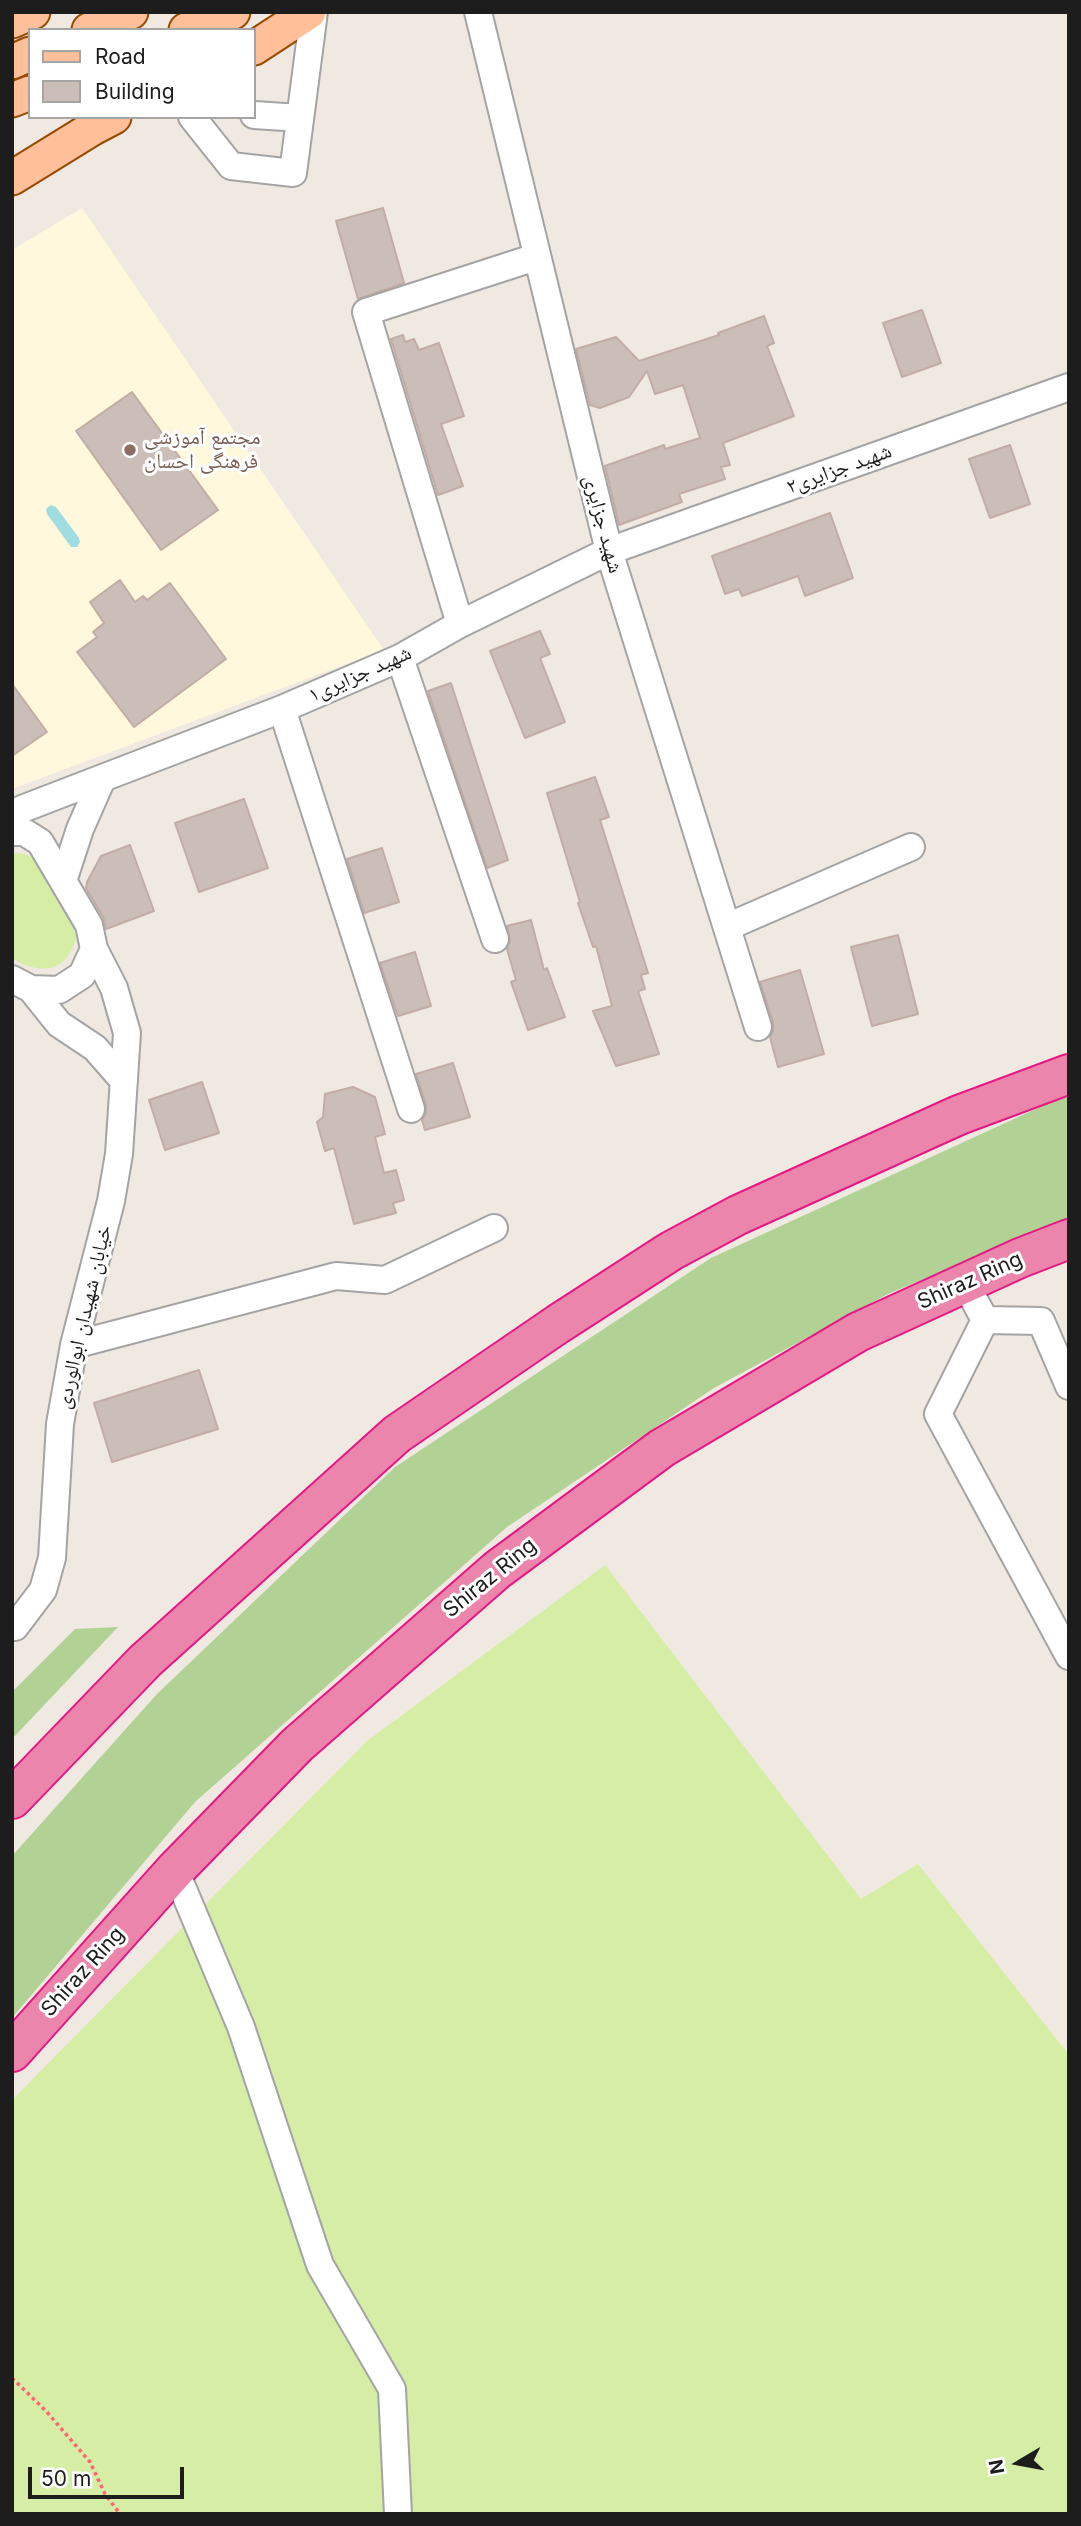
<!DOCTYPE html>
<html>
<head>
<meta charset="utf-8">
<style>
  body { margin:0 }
  #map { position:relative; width:1081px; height:2526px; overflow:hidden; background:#efe9e2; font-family:Inter,sans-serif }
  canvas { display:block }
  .frame { position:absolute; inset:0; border:14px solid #1d1d1d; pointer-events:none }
  .legend { position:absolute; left:28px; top:28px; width:228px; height:91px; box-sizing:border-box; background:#fff; border:2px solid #a5a5a5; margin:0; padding:9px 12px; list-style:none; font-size:21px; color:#1d1d1d }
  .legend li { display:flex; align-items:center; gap:14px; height:35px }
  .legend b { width:35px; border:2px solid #a5a5a5 }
  .north { position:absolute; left:983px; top:2428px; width:70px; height:70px; -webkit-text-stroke:5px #fff; paint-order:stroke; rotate:260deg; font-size:19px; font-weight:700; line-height:28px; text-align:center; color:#1d1d1d }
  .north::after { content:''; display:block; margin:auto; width:24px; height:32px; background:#1d1d1d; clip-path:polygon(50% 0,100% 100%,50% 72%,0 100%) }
  .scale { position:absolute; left:28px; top:2467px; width:156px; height:32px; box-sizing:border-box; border:4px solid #1d1d1d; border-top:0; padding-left:9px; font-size:21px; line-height:24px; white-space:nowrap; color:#1d1d1d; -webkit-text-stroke:5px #fff; paint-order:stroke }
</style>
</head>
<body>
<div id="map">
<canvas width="1081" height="2526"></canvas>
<div class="frame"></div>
<ul class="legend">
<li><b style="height:9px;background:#ffbf98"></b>Road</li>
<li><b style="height:19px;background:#cbbdb8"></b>Building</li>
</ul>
<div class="north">N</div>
<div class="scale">50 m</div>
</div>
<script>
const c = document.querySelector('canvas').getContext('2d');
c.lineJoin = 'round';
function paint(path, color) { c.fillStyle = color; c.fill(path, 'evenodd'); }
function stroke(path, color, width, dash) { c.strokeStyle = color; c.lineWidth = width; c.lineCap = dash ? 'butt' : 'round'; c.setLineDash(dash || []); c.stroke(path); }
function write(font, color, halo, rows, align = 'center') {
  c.font = font + ' Inter,"Noto Naskh Arabic",sans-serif'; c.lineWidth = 6; c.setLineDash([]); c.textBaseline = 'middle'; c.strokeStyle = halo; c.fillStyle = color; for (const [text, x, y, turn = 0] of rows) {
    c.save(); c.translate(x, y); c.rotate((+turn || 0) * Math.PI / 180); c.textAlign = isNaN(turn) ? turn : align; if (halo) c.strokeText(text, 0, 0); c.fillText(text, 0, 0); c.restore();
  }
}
paint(new Path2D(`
  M82 208 384 650 12 789V250Z`), '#fff8dc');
paint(new Path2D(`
  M12 853C22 853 30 854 37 862 46 872 77 927 76 939 76 940 72 949 72 949 60 975 33 972 12 958Z
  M605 1565 861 1899 918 1864 1069 2055V2514H12V2100L367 1741Z`), '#d6eda5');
paint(new Path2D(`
  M1069 1097V1218L888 1294 714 1388 507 1527 195 1802 12 2018V1856L157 1694 395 1467 711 1258 1051 1102Z
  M118 1627 12 1739V1692L75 1629Z`), '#b2d194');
paint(new Path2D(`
  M51 505 56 507 79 538 80 542 77 547H71L47 514 46 509Z`), '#a0dde0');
const building = new Path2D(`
  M383 208 404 283 358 299 336 221Z
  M922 310 941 363 902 377 883 323Z
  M764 316 774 343 767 346 794 416 723 443 730 465 721 467 725 479 679 494 682 502 619 525 605 466 664 445 665 449 700 438 683 385 655 394 647 371 629 397 600 408 590 405 576 349 616 337 639 361 719 335 718 333Z
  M403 335 405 342 414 339 419 350 439 343 464 416 441 424 463 486 438 495 391 339Z
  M132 392 218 510 161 550 76 431Z
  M1010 445 1030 504 990 518 969 459Z
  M830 513 853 578 805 596 798 576 742 596 739 589 725 594 712 556Z
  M120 580 135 602 143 596 147 600 170 583 226 659 134 727 77 652 97 637 93 632 104 623 90 602Z
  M540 631 550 654 540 658 565 722 525 738 490 651Z
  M451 683 508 860 487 868 428 691Z
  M12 684 47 732 12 756Z
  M595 777 609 817 600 820 648 973 641 975 645 989 638 991 659 1054 616 1066 593 1011 612 1006 596 946 593 947 578 903 580 902 547 793Z
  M244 799 268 868 199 892 175 823Z
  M130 845 154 911 106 929 103 917 86 888 87 882 101 856Z
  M382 848 399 902 364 913 347 859Z
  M531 920 544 970 547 968 565 1017 528 1030 511 982 516 980 507 949 510 941 507 926Z
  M898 935 918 1014 872 1026 851 947Z
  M415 952 431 1006 398 1016 380 963Z
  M800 970 824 1054 778 1067 770 1037 773 1030V1022L760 982Z
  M453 1063 470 1117 425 1130 422 1120 426 1113V1105L416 1074Z
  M202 1082 219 1133 165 1150 149 1100Z
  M353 1087 375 1097 385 1134 375 1137 384 1173 396 1170 404 1200 393 1203 396 1213 354 1224 334 1148 325 1151 317 1122 323 1117 325 1094Z
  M199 1370 218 1429 112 1462 94 1403Z`);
paint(building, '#cbbdb8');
stroke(building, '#c2aca4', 2);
const minor = new Path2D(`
  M478 12 609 551 758 1027
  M254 115 300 118
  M192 117 231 166 293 173 314 12
  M460 624 366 312 536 257
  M400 658 495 939
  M282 709 411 1109
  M12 818 22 809 282 709 400 658 460 624 609 551 1069 387
  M12 832H24L40 842 89 925 94 949 82 975 59 990 31 989 12 979
  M63 881 80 829 102 779
  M727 927 911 847
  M31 989 59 1024 95 1048 124 1081
  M965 1283 985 1320 1041 1321 1069 1386
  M985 1320 938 1414 1069 1656
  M74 1345 336 1276 385 1280 494 1228
  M15 1627 43 1590 52 1558 60 1424 74 1345 111 1201 119 1154 127 1033 114 988 94 949
  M175 1870 241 2027 320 2265 392 2389 398 2514`);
const major = new Path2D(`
  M12 21 33 12
  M89 30 131 12
  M186 30 233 12
  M254 48 309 12
  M12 62 30 54
  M12 100 30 93
  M12 178 93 128 114 117`);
const highway = new Path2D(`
  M12 1799 145 1661 397 1434 558 1324 671 1251 738 1215 959 1115 1069 1074
  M12 2052 175 1870 297 1745 497 1570 662 1448 858 1332 1020 1258 1069 1239`);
stroke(minor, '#a4a4a4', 30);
stroke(major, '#974900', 37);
stroke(highway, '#e51884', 42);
stroke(new Path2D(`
  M12 2378 46 2411 90 2462 105 2494 120 2514`), '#ff6471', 3.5, [3.5, 3.5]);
stroke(minor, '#fff', 26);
stroke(major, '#ffbf98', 33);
stroke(highway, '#ec85ab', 38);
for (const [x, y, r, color] of [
  [130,450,7,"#8d6e63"]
]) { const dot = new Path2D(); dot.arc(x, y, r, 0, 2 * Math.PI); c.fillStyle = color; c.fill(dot); stroke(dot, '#fff', 2.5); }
write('21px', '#785e54', '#fff', [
  ["مجتمع آموزشی",144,438],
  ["فرهنگی احسان",144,462]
], 'left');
write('21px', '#1d1d1d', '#fff', [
  ["شهید جزایری۲",839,469,-20],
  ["شهید جزایری",603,524,75],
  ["شهید جزایری۱",360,674,-24],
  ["Shiraz Ring",970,1281,-24],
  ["خیابان شهیدان ابوالوردی",84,1317,-77],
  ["Shiraz Ring",490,1578,-39],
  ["Shiraz Ring",83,1972,-48]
]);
</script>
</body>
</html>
